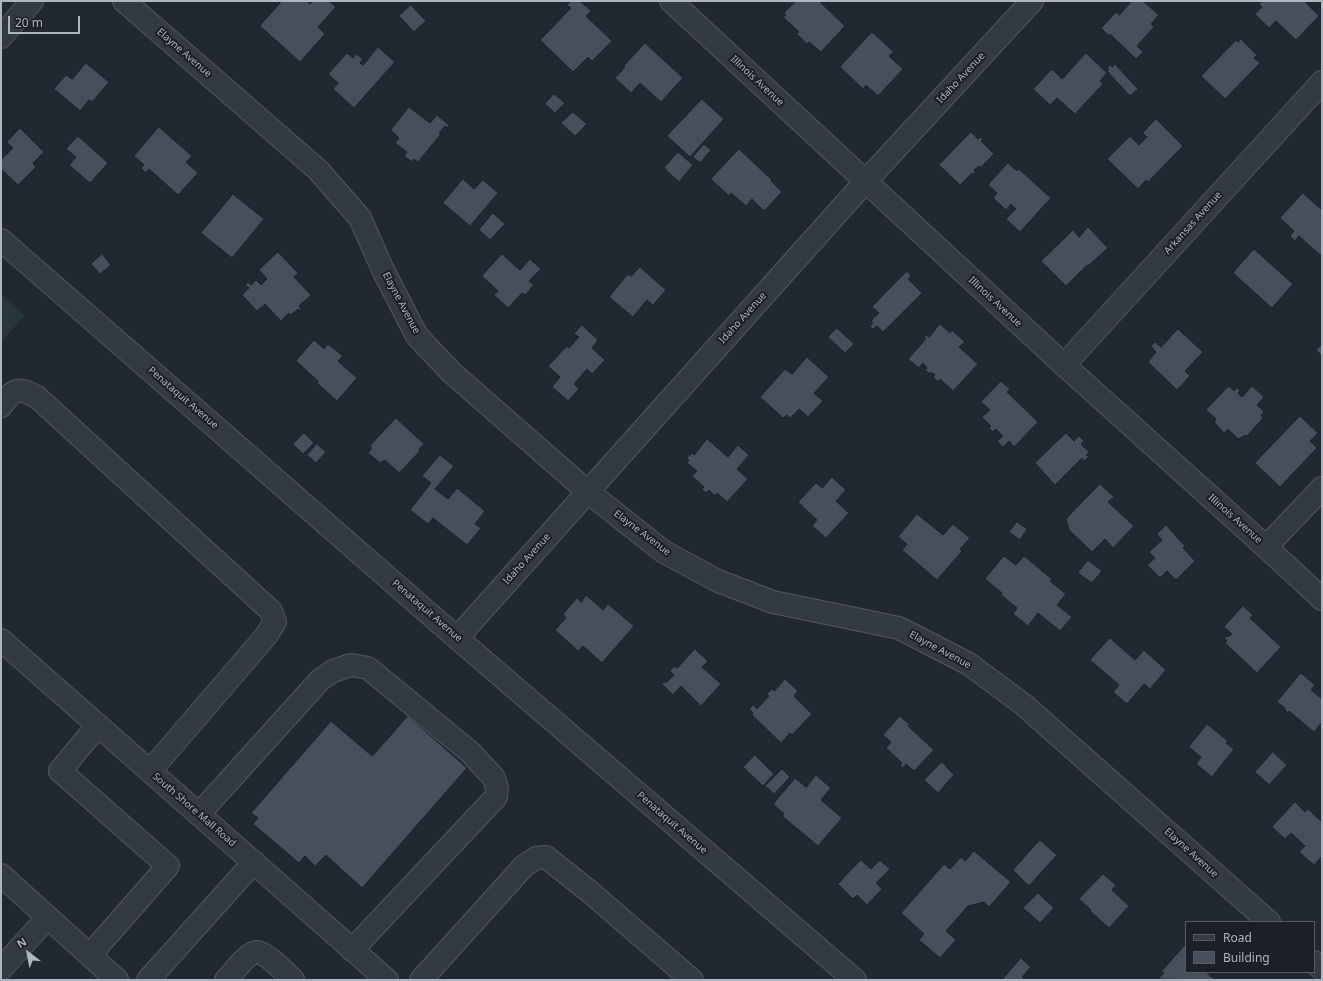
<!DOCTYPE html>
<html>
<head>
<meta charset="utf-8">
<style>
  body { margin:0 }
  #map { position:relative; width:1323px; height:981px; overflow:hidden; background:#212832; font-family:"Noto Sans",sans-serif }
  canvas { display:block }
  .frame { position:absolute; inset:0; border:2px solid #aeb4c0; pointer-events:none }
  .legend { position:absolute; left:1185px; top:921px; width:130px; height:52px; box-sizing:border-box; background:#1a1f28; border:1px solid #555b65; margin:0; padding:5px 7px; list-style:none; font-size:12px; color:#aeb4c0 }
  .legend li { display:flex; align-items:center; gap:8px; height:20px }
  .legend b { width:20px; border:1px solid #555b65 }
  .north { position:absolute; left:8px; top:933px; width:40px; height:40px; -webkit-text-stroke:3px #1a1f28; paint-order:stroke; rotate:328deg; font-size:11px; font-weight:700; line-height:16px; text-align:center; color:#aeb4c0 }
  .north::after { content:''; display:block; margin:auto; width:14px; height:18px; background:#aeb4c0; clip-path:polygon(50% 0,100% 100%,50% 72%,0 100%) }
  .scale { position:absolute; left:8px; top:16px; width:72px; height:18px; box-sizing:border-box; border:2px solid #aeb4c0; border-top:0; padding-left:5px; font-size:12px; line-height:14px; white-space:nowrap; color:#aeb4c0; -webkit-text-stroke:3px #1a1f28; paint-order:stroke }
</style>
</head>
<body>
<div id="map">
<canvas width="1323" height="981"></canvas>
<div class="frame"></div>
<ul class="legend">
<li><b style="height:5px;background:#343a43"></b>Road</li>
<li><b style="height:11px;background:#484f5c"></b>Building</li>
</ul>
<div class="north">N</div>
<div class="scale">20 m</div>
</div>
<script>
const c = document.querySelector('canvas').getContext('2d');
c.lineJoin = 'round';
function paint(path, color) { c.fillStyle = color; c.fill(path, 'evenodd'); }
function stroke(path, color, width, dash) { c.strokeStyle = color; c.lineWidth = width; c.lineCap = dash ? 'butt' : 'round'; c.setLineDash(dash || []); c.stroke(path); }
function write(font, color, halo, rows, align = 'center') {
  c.font = font + ' "Noto Sans",sans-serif'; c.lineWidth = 4; c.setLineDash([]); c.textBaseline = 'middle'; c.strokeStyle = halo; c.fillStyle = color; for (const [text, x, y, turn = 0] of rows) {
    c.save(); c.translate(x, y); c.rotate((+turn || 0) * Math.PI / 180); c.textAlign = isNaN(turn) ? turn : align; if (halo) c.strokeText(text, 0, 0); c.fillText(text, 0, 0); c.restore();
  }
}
paint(new Path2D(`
  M1 294 25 315 1 342Z`), '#273737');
const building = new Path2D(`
  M282 1H307L310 4 313 1H329L336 7 318 27 325 34 300 62 260 26Z
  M571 1H580L591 11 586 16 612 41 592 61 588 57 573 72 540 40 571 8 567 5Z
  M796 1H819L845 26 821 52 809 42 807 44 797 34 799 32 783 17 786 15 784 13Z
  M1132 1H1143L1159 15 1151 24 1154 27 1137 46 1143 52 1136 59 1110 34 1109 36 1101 28 1116 12 1119 15Z
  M1263 1H1304L1319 16 1296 40 1276 21 1269 28 1255 14 1262 7 1259 4Z
  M411 5 426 21 414 32 399 16Z
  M872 32 894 52 889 56 903 69 878 96 866 85 863 89 840 67Z
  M1241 39 1257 55 1254 58 1260 63 1225 99 1201 76 1236 40 1238 42Z
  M645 43 683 78 661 102 640 83 631 93 615 78 625 67 624 66Z
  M378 47 395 62 354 108 333 89 338 83 328 74 347 53 353 58 356 54 363 59 360 63 363 65Z
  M1086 53 1107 73 1100 81 1103 84 1075 114 1057 98 1050 105 1033 89 1052 69 1062 79Z
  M86 63 109 82 92 102 89 100 80 111 54 89 66 75 72 79Z
  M1115 64 1138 89 1130 96 1107 71 1109 69 1107 67 1110 65 1112 67Z
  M554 94 565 103 555 113 545 104Z
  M702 99 724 119 690 157 667 136Z
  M409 107 430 123 437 115 449 125 448 128 445 126 439 133 441 134 418 162 414 159 412 162 404 156 407 152 395 143 399 138 391 130Z
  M573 112 587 124 575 136 561 123Z
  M1156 119 1183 146 1148 182 1146 180 1138 189 1107 159 1130 136 1139 145 1147 137 1143 133Z
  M159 127 192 156 186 162 198 173 178 195 149 169 146 173 141 168 144 165 134 156Z
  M20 128 44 152 33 163 36 167 18 185 1 169V160L13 148 7 142Z
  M971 132 978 139 980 137 983 140 981 141 994 154 981 167 979 166 974 170 975 172 973 174 972 173 960 185 939 165Z
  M78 136 108 163 90 183 69 165 76 157 66 149Z
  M704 144 711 150 700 163 693 157Z
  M739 149 772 180 771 181 782 192 764 211 752 199 746 206 731 193 729 196 711 179Z
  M678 152 693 165 679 182 664 168Z
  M1008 163 1017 171 1019 169 1051 198 1020 232 1006 219 1016 209 1011 204 1006 210 993 198 997 193 988 185Z
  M463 179 474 189 483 180 498 193 470 226 443 203Z
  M1303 193 1322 210V253L1320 255 1299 236 1295 241 1290 236 1294 231 1280 218Z
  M233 194 264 219 232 258 201 233Z
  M493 213 505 224 490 240 479 230Z
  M1088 227 1108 248 1088 266 1087 265 1066 286 1041 261 1073 230 1079 237Z
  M1254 249 1293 284 1272 308 1233 273Z
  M278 252 298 273 294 277 311 295 299 306 301 309 299 311 298 309 291 315 289 313 281 321 265 304 257 311 242 295 249 288 245 285 248 282 251 285 256 280 261 285 267 279 259 270Z
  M102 254 111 265 100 274 91 264Z
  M502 254 520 270 530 259 541 269 529 281 534 285 525 295 522 293 508 308 494 295 498 291 482 276Z
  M640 267 666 290 653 305 647 300 633 317 609 297 628 274 631 276Z
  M907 271 911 276 908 279 922 293 883 332 877 326 873 329 870 326 873 323 871 321 879 313 872 307Z
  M940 324 950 333 952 330 965 342 959 347 978 364 953 391 940 379 938 382 933 377 935 375 931 372 930 374 925 370 927 368 923 363 919 368 908 359 926 339 924 338 926 335 929 337Z
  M582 325 598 340 592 348 605 360 592 374 587 369 574 384 579 389 568 401 552 387 560 377 548 366 567 346 569 348 579 337 574 334Z
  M837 328 854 344 845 353 828 337Z
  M1178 329 1203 352 1185 371 1190 376 1177 390 1148 362 1156 352 1151 346 1155 342 1161 347Z
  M314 340 324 349 328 344 343 356 338 361 357 378 337 401 317 383 318 381 296 361Z
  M1322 344V356L1316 350Z
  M807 357 829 377 814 393 823 401 808 417 799 409 790 418 787 415 783 418 760 397 785 369 792 374Z
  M1001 381 1010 389 1007 392 1038 422 1014 447 1009 441 1003 447 997 441 1003 436 996 429 993 432 989 428 991 426 982 417 990 410 981 402Z
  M1229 386 1234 391 1237 387 1240 391 1238 393 1242 397 1252 386 1264 397 1257 405 1264 412 1261 415 1263 418 1247 436 1246 435 1238 439 1228 429 1224 433 1214 422 1216 419 1206 410Z
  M1300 416 1318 433 1310 441 1317 448 1280 487 1255 463Z
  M396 418 424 444 419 449 420 451 399 473 385 460 380 463 368 453 372 448 370 446Z
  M304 433 314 443 303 454 293 444Z
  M1066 433 1074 441 1079 436 1084 441 1081 444 1089 452 1086 455 1089 456 1084 461 1082 458 1055 485 1035 463Z
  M707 439 728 457 738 445 749 455 737 469 748 479 727 502 717 493 715 496 709 490 706 493 702 489 704 487 692 476 697 471 687 463 689 460 687 458 692 453 694 455Z
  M317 444 326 452 316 463 307 455Z
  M440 455 454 466 435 489 448 499 457 488 485 511 475 524 481 528 467 545 433 518 428 524 410 510 431 483 422 476Z
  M832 477 846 490 836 501 849 513 826 538 812 526 817 520 798 502 816 483 822 488Z
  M1100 484 1114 497 1108 502 1134 526 1113 548 1105 539 1092 552 1069 530 1066 519Z
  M917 514 943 535 953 524 970 538 960 549 962 551 937 580 902 550 907 544 898 537Z
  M1017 522 1027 529 1020 540 1009 532Z
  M1166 525 1185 546 1183 548 1195 561 1176 580 1167 571 1160 578 1147 565 1155 558 1149 552 1162 540 1157 534Z
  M1004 556 1016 565 1024 556 1052 579 1050 581 1066 594 1057 605 1072 617 1060 631 1038 613 1028 626 1013 614 1017 608 1000 594 1002 593 985 579Z
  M1088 560 1102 571 1092 583 1078 573Z
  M586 595 603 610 608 604 634 626 602 663 583 646 578 651 555 630 566 618 563 614 577 598 581 602Z
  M1243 606 1253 615 1250 618 1281 647 1257 673 1225 643 1227 641 1224 638 1227 636 1228 637 1232 634 1224 627Z
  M1110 638 1135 660 1144 650 1166 670 1150 689 1144 684 1127 704 1113 692 1119 685 1090 660Z
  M695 649 708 661 702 667 721 684 701 706 681 686 673 695 662 684 665 681 666 683 674 675 670 671 674 666 677 668Z
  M1301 673 1315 685 1311 690 1322 699V722L1314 732 1289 711 1288 713 1285 710V708L1277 702Z
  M785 679 798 691 794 696 812 714 792 735 790 733 781 743 752 715 753 713 749 709 753 705 757 709 769 696 767 694 772 689 774 691Z
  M408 716 467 768 362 888 326 855 315 866 305 856 299 863 253 824 258 818 251 813 331 721 372 756Z
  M900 716 910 725 908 726 934 750 914 771 906 764 903 768 900 765 902 763 886 748 891 742 883 735Z
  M1207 724 1228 741 1226 743 1234 749 1212 777 1196 764 1201 757 1189 747Z
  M1273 752 1287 765 1269 785 1255 772Z
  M755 755 774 774 763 786 743 767Z
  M942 762 954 775 938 793 924 780Z
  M782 769 790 777 774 794 765 786Z
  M816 775 831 788 821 800 842 818 818 846 782 816 784 814 773 804 795 778 806 787Z
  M1295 802 1305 812 1308 809 1322 822V856L1314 865 1299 852 1305 846 1291 833 1285 839 1272 827Z
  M1040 840 1057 855 1029 886 1013 870Z
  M974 851 1011 882 989 907 984 902 968 906 946 931 956 940 940 958 919 940 924 934 901 913 944 864 950 869 961 857 965 861Z
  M861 860 871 869 880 860 890 869 876 883 882 889 867 905 857 895 853 899 838 884Z
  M1103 874 1116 885 1112 890 1129 906 1109 928 1090 911 1091 910 1079 899Z
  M1038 893 1054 908 1040 923 1023 908Z
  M1186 944V972H1206L1214 979 1213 980 1158 979 1164 973 1162 971Z
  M1021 958 1031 967 1022 977 1025 980H1002Z`);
paint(building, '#484f5c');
stroke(building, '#1c212a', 1);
const minor = new Path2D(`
  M124 1 318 170 360 218 383 270 417 336 451 372 588 492 664 552 718 581 773 602 899 628 969 664 1024 705 1269 922
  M671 1 1064 365 1266 547 1322 599
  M1 37 32 1
  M1 240 457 638 855 980
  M1064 365 1322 82
  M1 406C15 389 16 386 37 397L271 611 275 622 266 636 150 771
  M1266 547 1322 488
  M457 638 865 182 1032 1
  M1 640 387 980
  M199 814 320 680 333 671 351 665 368 668 470 752 494 778 497 788 496 797 352 950
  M1 875 117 980
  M90 955 168 866 60 771 98 725
  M1314 962 1322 969
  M1 969 48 917
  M148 980 254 862
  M226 980C233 973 246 954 256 952 265 951 286 973 293 980
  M421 980 524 866 536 858 546 857 590 892 692 980`);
stroke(minor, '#525761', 24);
stroke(minor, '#343a43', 22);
write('10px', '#aeb4c0', '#1a1f28', [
  ["Elayne Avenue",184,53,41],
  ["Idaho Avenue",961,78,-47],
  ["Illinois Avenue",757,81,43],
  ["Arkansas Avenue",1193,223,-48],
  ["Illinois Avenue",995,302,43],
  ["Elayne Avenue",401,303,62],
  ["Idaho Avenue",743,318,-48],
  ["Penataquit Avenue",183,398,41],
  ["Illinois Avenue",1235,519,42],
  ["Elayne Avenue",642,533,37],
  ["Idaho Avenue",527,559,-48],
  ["Penataquit Avenue",427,611,41],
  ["Elayne Avenue",940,650,28],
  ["South Shore Mall Road",194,810,41],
  ["Penataquit Avenue",672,823,41],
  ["Elayne Avenue",1191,853,42]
]);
</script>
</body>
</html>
